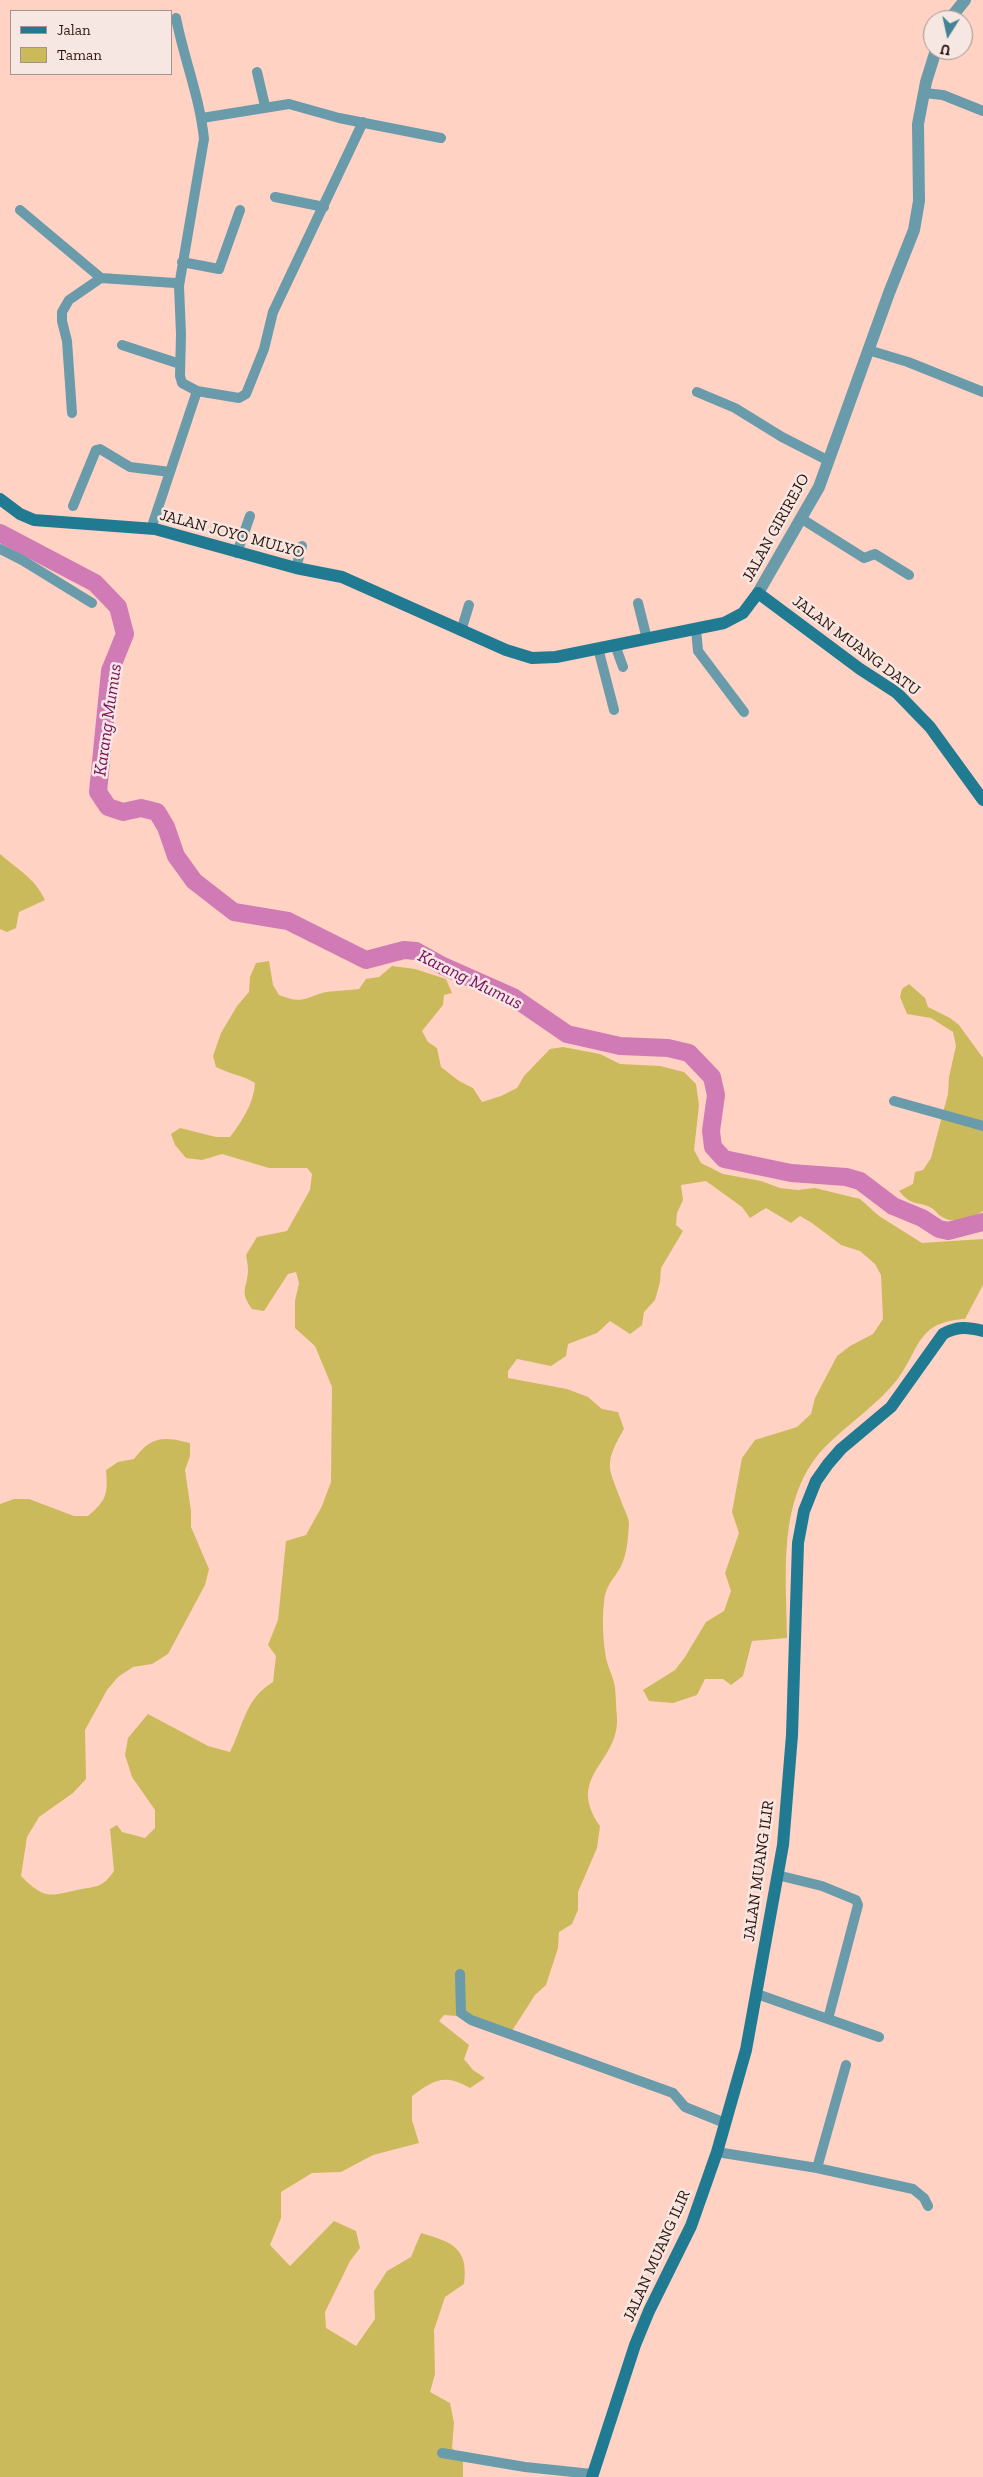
<!DOCTYPE html>
<html>
<head>
<meta charset="utf-8">
<style>
  body { margin:0 }
  #map { position:relative; width:983px; height:2477px; overflow:hidden; background:#ffd2c3; font-family:"Zilla Slab",serif }
  canvas { display:block }
  .legend { position:absolute; left:10px; top:10px; width:162px; height:65px; box-sizing:border-box; background:#f6e7e2; border:1px solid #a5928c; margin:0; padding:6px 9px; list-style:none; font-size:15px; color:#2c130a }
  .legend li { display:flex; align-items:center; gap:10px; height:25px }
  .legend b { width:25px; border:1px solid #a5928c }
  .north { position:absolute; left:923px; top:10px; width:50px; height:50px; box-sizing:border-box; background:#f6e7e2; border:1px solid #a5928c; border-radius:50%; rotate:190deg; font-size:14px; font-weight:700; line-height:20px; text-align:center; color:#2c130a }
  .north::after { content:''; display:block; margin:auto; width:18px; height:22px; background:#428396; clip-path:polygon(50% 0,100% 100%,50% 72%,0 100%) }
</style>
</head>
<body>
<div id="map">
<canvas width="983" height="2477"></canvas>
<ul class="legend">
<li><b style="height:6px;background:#207a91"></b>Jalan</li>
<li><b style="height:14px;background:#cbba5c"></b>Taman</li>
</ul>
<div class="north">U</div>
</div>
<script>
const c = document.querySelector('canvas').getContext('2d');
c.lineJoin = 'round';
function paint(path, color) { c.fillStyle = color; c.fill(path, 'evenodd'); }
function stroke(path, color, width, dash) { c.strokeStyle = color; c.lineWidth = width; c.lineCap = dash ? 'butt' : 'round'; c.setLineDash(dash || []); c.stroke(path); }
function write(font, color, halo, rows, align = 'center') {
  c.font = font + ' "Zilla Slab",serif'; c.lineWidth = 5; c.setLineDash([]); c.textBaseline = 'middle'; c.strokeStyle = halo; c.fillStyle = color; for (const [text, x, y, turn = 0] of rows) {
    c.save(); c.translate(x, y); c.rotate((+turn || 0) * Math.PI / 180); c.textAlign = isNaN(turn) ? turn : align; if (halo) c.strokeText(text, 0, 0); c.fillText(text, 0, 0); c.restore();
  }
}
paint(new Path2D(`
  M0 854C19 871 33 876 45 900L19 912 16 928 7 932 0 929Z
  M269 961 273 985 279 995C301 1003 301 1000 322 993 333 990 347 991 359 989L366 979 379 977 392 966 415 969 446 979 452 993 444 995 443 1005 422 1031 428 1042 437 1048 441 1067 459 1081 473 1088 482 1102 501 1096 517 1088 524 1076 550 1049 563 1047 600 1054 620 1064 660 1066 684 1072 696 1084 699 1105 694 1150 701 1163 723 1174 761 1181 780 1188 798 1190 815 1188 860 1199 879 1216 922 1243 983 1239V1285L965 1319C916 1322 921 1348 897 1380 877 1405 848 1424 825 1447 776 1498 787 1574 787 1638L752 1641 743 1676 731 1685 723 1679H705L697 1695 673 1703 649 1701 643 1690 675 1670 685 1657 706 1622 724 1611 731 1591 725 1573 739 1533 732 1512 742 1458 755 1440 797 1427 811 1414 815 1398 837 1356 850 1346 873 1334 883 1319 881 1275 875 1264 860 1251 841 1245 812 1223 800 1216 791 1223 766 1208 750 1218 742 1207 706 1181 681 1185 683 1200 677 1213 676 1225 683 1231 661 1268 660 1282 655 1300 644 1312 642 1325 630 1334 610 1321 597 1333 568 1344 566 1356 551 1366 517 1359 508 1371V1378L567 1389 588 1397 602 1409 618 1412 624 1429C602 1467 609 1467 623 1506 625 1511 629 1518 629 1524 628 1538 627 1556 620 1568 613 1580 605 1586 604 1602 602 1620 603 1640 606 1658 608 1668 614 1678 615 1688 616 1697 616 1708 617 1718 619 1763 565 1776 600 1826L597 1848 578 1892V1910L572 1924 559 1932 558 1948 546 1985 535 1995 510 2034 468 2017 444 2015 439 2021 469 2045 464 2059 473 2070 485 2078 470 2088C444 2073 434 2080 412 2096V2120L419 2143 373 2155 341 2172 312 2173 281 2192V2218L270 2245 290 2266 334 2221 356 2231 360 2248 350 2261 325 2312 326 2328 356 2346 375 2319 374 2291 387 2271 411 2257 421 2233C452 2242 469 2248 464 2284L445 2297 434 2330 435 2374 430 2392 450 2403 454 2423 452 2448 463 2459V2477H0V1504L14 1499H29L74 1516H88C107 1500 108 1494 106 1470L118 1462 134 1459C151 1436 163 1436 190 1443V1456L185 1470 191 1511V1527L209 1569 205 1585 168 1654 152 1664 133 1667 118 1677 107 1690 85 1730 86 1779 73 1793 39 1817 27 1837 21 1876C47 1902 51 1895 82 1889 100 1886 103 1886 114 1871L110 1829 117 1825 122 1832 145 1838 155 1828V1810L132 1777 125 1755 128 1738 148 1714 208 1746 230 1752C244 1724 245 1699 273 1682L276 1656 268 1645 278 1620 286 1541 306 1535 322 1506 331 1482 332 1387 315 1346 295 1328V1301L299 1283 296 1272 288 1274 264 1311 252 1309C239 1291 247 1289 248 1271 248 1266 247 1260 246 1255L257 1237 287 1231 310 1190 312 1174 307 1168H269L222 1154 202 1160 186 1158 175 1145 171 1134 180 1128 216 1137H230C242 1121 254 1103 255 1083 242 1075 229 1074 216 1067L213 1056 221 1033 237 1006 249 992 250 977 256 963Z
  M909 984 925 998 928 1007 950 1018 959 1025 983 1058V1211C971 1218 955 1225 942 1217 938 1215 936 1211 933 1209 919 1200 913 1208 899 1191L913 1184 915 1172 923 1170 931 1158 948 1094 949 1077 956 1046 953 1032 931 1018 907 1014 900 997 902 989Z`), '#cbba5c');
stroke(new Path2D(`
  M0 533 95 583 118 607 125 634 110 671 98 792 108 807 123 812 141 808 157 812 166 827 176 856 194 881 234 912 288 921 366 960 404 950 416 951 443 966 513 997 567 1034 620 1046 668 1048 689 1053 712 1077 716 1095 711 1131 713 1147 724 1159 791 1173 846 1177 860 1181 893 1206 922 1218 939 1229 948 1231 983 1222`), '#d17bb6', 18);
stroke(new Path2D(`
  M176 18C184 59 200 98 204 139L179 286
  M257 72 265 106
  M924 93 943 95 983 111
  M202 118 289 104 339 118 441 138
  M275 197 324 207
  M20 210 101 278
  M182 262 219 269 240 210
  M122 345 180 364
  M868 350 908 362 983 392
  M197 391 239 398 246 394 264 349 273 312 363 122
  M697 392 735 408 782 437 829 461
  M72 413 67 341 62 321V312L69 300 101 278 175 283 179 286 181 334 180 376 182 383 197 391 151 529
  M73 506 96 450 100 449 130 467 170 472
  M802 519 864 558 875 554 909 575
  M0 549 22 560 92 603
  M237 553 250 516
  M296 568 302 546
  M638 603 647 639
  M696 629 698 651 744 712
  M461 631 469 605
  M615 645 623 667
  M598 648 614 710
  M894 1101 983 1126
  M777 1875 822 1886 856 1900 858 1905 828 2019
  M460 1974 461 2013 471 2020 673 2093 685 2107 725 2123
  M757 1994 879 2037
  M717 2152 817 2168 913 2189 924 2198 928 2206
  M817 2168 846 2065
  M442 2453 525 2467 592 2474`), '#699bab', 10);
stroke(new Path2D(`
  M949 20 965 0
  M758 593 819 487 889 293 914 230 919 201 918 124 926 82 936 50`), '#699bab', 12);
stroke(new Path2D(`
  M0 499 20 514 34 520 155 529 296 568 342 577 506 650 532 658 556 657 724 623 743 613 758 593 860 669 897 693 930 727 983 800
  M592 2477 635 2345 649 2311 691 2226 717 2152 746 2050 783 1845 792 1735 798 1543 804 1511 816 1481 828 1464 841 1449 891 1407 943 1334C957 1326 968 1327 983 1331`), '#207a91', 12);
write('16px', '#2c130a', '#f6e7e2', [
  ["JALAN GIRIREJO",776,528,-61],
  ["JALAN JOYO MULYO",232,534,15],
  ["JALAN MUANG DATU",856,646,37],
  ["JALAN MUANG ILIR",759,1871,-82],
  ["JALAN MUANG ILIR",657,2256,-66]
]);
write('italic 18px', '#770d60', '#f6e7e2', [
  ["Karang Mumus",108,720,-82],
  ["Karang Mumus",470,980,26]
]);
</script>
</body>
</html>
